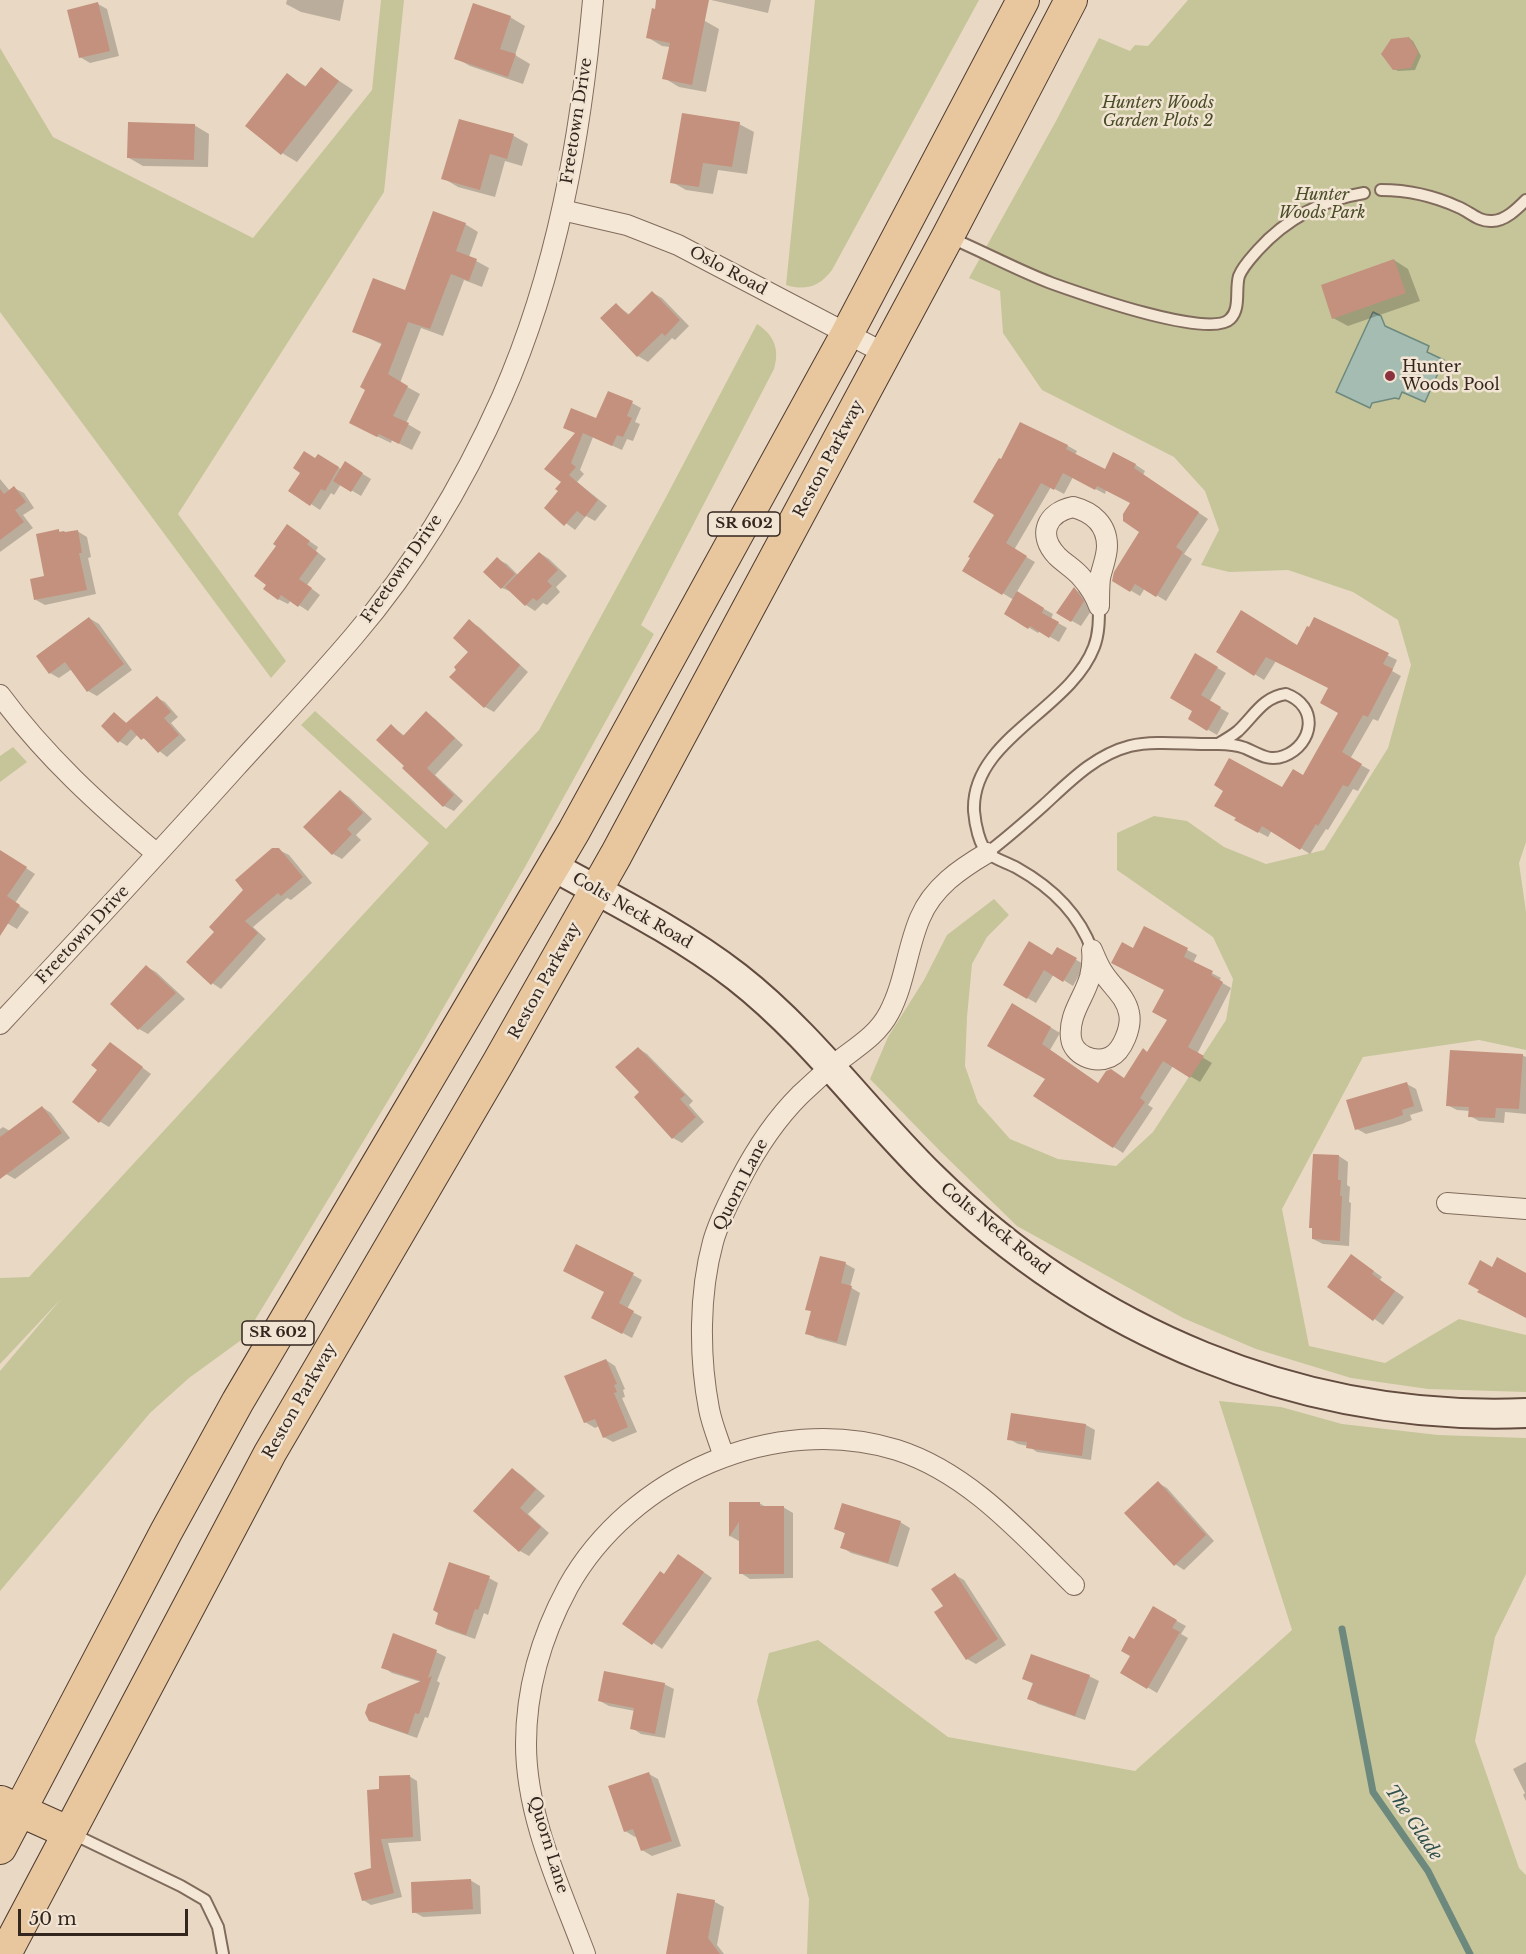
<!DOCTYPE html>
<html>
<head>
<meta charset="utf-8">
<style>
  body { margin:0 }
  #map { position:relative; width:1526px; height:1954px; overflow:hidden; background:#e9d9c4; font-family:"Libre Baskerville",serif }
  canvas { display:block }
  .scale { position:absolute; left:18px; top:1909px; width:170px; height:27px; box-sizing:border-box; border:3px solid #33261f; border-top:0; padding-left:8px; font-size:18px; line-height:21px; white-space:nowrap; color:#33261f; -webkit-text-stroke:4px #f1e4d2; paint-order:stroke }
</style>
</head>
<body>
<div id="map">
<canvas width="1526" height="1954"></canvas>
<div class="scale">50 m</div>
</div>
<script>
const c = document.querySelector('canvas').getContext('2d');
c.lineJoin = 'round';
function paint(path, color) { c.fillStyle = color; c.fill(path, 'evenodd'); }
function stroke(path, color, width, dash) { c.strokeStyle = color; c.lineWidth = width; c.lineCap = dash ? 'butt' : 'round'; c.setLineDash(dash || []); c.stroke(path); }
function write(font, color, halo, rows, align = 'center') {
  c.font = font + ' "Libre Baskerville",serif'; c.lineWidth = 5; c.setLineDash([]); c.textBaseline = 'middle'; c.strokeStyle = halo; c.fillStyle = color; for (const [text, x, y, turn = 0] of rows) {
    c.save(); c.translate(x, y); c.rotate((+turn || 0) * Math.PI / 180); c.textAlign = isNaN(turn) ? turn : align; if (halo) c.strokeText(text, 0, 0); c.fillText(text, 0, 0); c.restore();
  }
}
paint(new Path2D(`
  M381 0H404L384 192 178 514 286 661 271 678 0 312V48L53 137 253 238 372 90Z
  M815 0H979L832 270C819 287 806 291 786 285Z
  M1188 0H1526V842L1519 863 1526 912V1050L1479 1040 1363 1057 1282 1209 1309 1346 1385 1363 1459 1319 1526 1335V1392L1428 1389 1351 1378 1256 1349 1183 1318 1017 1226 941 1152 870 1079 888 1037 924 980 947 935 994 899 1009 915 987 937 972 964 967 1017 965 1066 978 1103 1010 1139 1058 1159 1116 1166 1153 1132 1226 1020 1233 979 1213 937 1117 870V833L1154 816 1187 821 1224 847 1266 864 1324 850 1388 748 1411 665 1398 620 1353 592 1288 570 1229 572 1201 565 1219 530 1205 491 1174 457 1042 390 1003 333 1000 291 969 278 1056 121 1099 38 1130 51 1135 45 1148 46Z
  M757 324C774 335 780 349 774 369L641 625 654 634 525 867 420 1048 244 1338 189 1378 150 1413 0 1591V1371L61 1299 0 1364V1278L29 1277 429 843 301 725 315 711 446 829 539 730 665 499Z
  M13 747 27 762 0 782V756Z
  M1219 1401 1281 1407 1342 1424 1438 1435 1526 1438V1574L1495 1637 1475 1741 1519 1868 1526 1875V1954H807L809 1899 757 1701 769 1653 818 1640 948 1737 1135 1771 1292 1630Z`), '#c5c599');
const water = new Path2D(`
  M1373 312 1381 316 1385 326 1429 346 1427 352 1444 360 1425 402 1402 392 1399 399 1395 398 1372 403 1370 408 1336 392Z`);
paint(water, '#a5bcb2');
stroke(water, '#6d897e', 1.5);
paint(new Path2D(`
  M287 0H344L340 21 301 12 286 4Z
  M711 0H771L768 13Z
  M98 4 107 9 119 56 90 63 80 57Z
  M510 17 525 26 515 55 530 64 523 84 470 66 456 58Z
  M705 21 719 29 706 92 679 87 664 78 670 47 662 46 647 37Z
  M1409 38 1413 41 1421 56 1415 70 1398 71 1394 69Z
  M321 69 353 90 297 162 282 153 247 126 287 75 307 87Z
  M460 120 514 136 528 144 522 166 505 161 495 197 458 187 443 178Z
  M739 124 754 132 747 174 718 170 713 194 686 190 672 182Z
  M194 125 209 134 208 167 143 166 129 158Z
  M465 224 478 232 469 257 489 268 482 287 464 280 443 336 421 328 400 383 420 394 406 423 421 432 412 450 392 440 391 443 364 430 367 390 383 345 354 331 405 292Z
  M1394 260 1408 269 1420 301 1348 326 1333 318Z
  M653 293 662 298 689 326 675 340 672 338 648 362 638 356 602 318 616 305 630 315Z
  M632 403 641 408 635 422 640 424 633 441 627 439 622 450 593 437 580 470 584 474 577 482 607 506 595 521 586 516 575 530 546 508 560 491 576 433Z
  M1021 424 1068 446 1077 451 1075 455 1106 471 1114 454 1136 465 1145 471 1143 475 1208 519 1184 554 1192 559 1166 601 1145 588 1140 596 1113 580 1141 531 1132 503 1106 490 1105 494 1073 477 1064 494 1051 487 1014 550 1035 562 1016 593 1053 614 1051 619 1067 628 1059 642 1040 631 1038 633 1006 614 1014 600 964 570 996 514 1002 461Z
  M319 456 341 469 345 463 371 479 361 496 341 484 334 495 331 493 320 510 311 504 316 460Z
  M0 479 10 491 14 488 24 493 34 508 23 515 33 528 0 552Z
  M59 531 62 533 77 531 87 537 91 557 88 558 96 594 45 605 36 600 46 577Z
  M296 532 318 547 316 551 326 559 307 585 320 595 308 611 291 600 288 604 278 599 268 584Z
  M540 553 549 559 567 576 556 587 560 592 547 605 543 603 535 611 526 605 512 592 502 588 497 559 507 564 518 575Z
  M1074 589 1083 594 1093 608 1081 626 1058 613Z
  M89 618 99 624 132 670 97 696 88 691 72 669 59 678 50 673Z
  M1315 619 1397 660 1392 671 1401 676 1378 721 1373 719 1350 759 1370 770 1358 791 1353 789 1328 830 1326 829 1310 854 1272 830 1268 837 1236 820 1282 789 1304 777 1340 713 1330 688 1276 661 1264 680 1218 651 1298 647Z
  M469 621 479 627 528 672 494 712 485 707 451 677 470 651Z
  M1195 655 1226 673 1209 702 1229 713 1217 735 1190 719 1194 710Z
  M157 698 165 702 178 717 171 723 186 740 167 757 138 734 127 746 119 741 114 714 128 724Z
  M426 713 435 719 463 745 435 775 463 801 454 811 444 806 404 768 406 766 391 726 405 736Z
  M340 791 349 797 372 819 356 835 361 840 342 859 333 854Z
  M279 850 289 855 312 883 291 900 287 898 253 927 266 939 221 989 212 983 216 932Z
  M0 851 35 874 15 903 29 912 17 929 0 919Z
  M1144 928 1197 955 1193 963 1221 978 1219 981 1231 988 1197 1054 1212 1063 1200 1082 1173 1066 1148 1105 1153 1108 1123 1153 1035 1096 1047 1079 1013 1005 1060 1033 1050 1050 1099 1084 1125 1079 1148 1053 1169 1020 1165 990 1133 950Z
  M1058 949 1085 965 1073 986 1054 974 1036 1003 1005 985 1053 957Z
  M147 967 156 972 185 999 148 1034 139 1029Z
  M111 1044 151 1074 109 1127 99 1121V1070Z
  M638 1048 647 1054 693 1101 689 1105 704 1122 682 1143 673 1138 641 1093Z
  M1522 1055 1526 1057V1114L1505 1112 1504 1123 1479 1121 1470 1116V1111L1457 1110 1447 1105Z
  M1407 1084 1416 1089 1423 1111 1410 1115 1412 1120 1402 1124 1366 1134 1357 1129Z
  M42 1107 51 1113 70 1138 15 1179 6 1174 0 1166V1129L3 1127 10 1131Z
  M1339 1156 1348 1162 1347 1185 1350 1187 1349 1202 1351 1203 1349 1246 1323 1244 1313 1239Z
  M821 1257 846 1264 855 1269 850 1287 860 1293 846 1346 816 1338 807 1333 812 1312 807 1309Z
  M1361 1262 1382 1277 1380 1280 1404 1297 1383 1325 1329 1287Z
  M633 1275 642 1280 627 1309 642 1317 632 1338 602 1322Z
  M606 1360 615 1366 625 1389 623 1390 625 1397 622 1398 637 1432 613 1442 604 1437 599 1426 595 1428 585 1422Z
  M1086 1425 1095 1430 1091 1460 1037 1452 1028 1446 1018 1444 1009 1439Z
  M512 1469 521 1475 545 1496 528 1514 549 1533 529 1556 520 1551Z
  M1158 1483 1167 1488 1214 1541 1184 1570 1175 1564Z
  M730 1503H759L766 1507H783L793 1513V1578L750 1579 741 1573V1539L739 1541 730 1536Z
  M900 1522 910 1528 898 1567 851 1553 842 1547 846 1534 835 1528Z
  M688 1561 712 1578 662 1649 624 1623 665 1575Z
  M955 1575 964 1580 1006 1645 976 1664 967 1659 945 1606Z
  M489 1578 498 1583 488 1615 484 1613 475 1639 446 1629 436 1624Z
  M1153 1608 1186 1626 1181 1634 1188 1638 1157 1693 1122 1672 1132 1655 1135 1641Z
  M436 1652 446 1657 437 1681 440 1683 428 1718 425 1717 417 1738 380 1725 370 1719 421 1682 392 1673 383 1667Z
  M1089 1676 1099 1681 1085 1720 1038 1704 1029 1698 1034 1684 1024 1679Z
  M664 1684 674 1689 665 1738 641 1734 632 1728 635 1711 609 1706 600 1701Z
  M1526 1762V1801L1523 1795 1525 1793 1513 1769Z
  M649 1774 658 1779 681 1846 652 1856 642 1850 637 1836 635 1837 625 1831Z
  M409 1776 417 1781 421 1841 388 1843 402 1897 371 1905 363 1900 373 1869 381 1790Z
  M470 1880 480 1886 481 1914 423 1917 414 1912Z
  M679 1894 715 1902 724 1907 717 1945 724 1954H667Z`), '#0003');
stroke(new Path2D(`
  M1342 1629 1373 1792 1428 1871 1470 1954`), '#6d897e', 7);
paint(new Path2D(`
  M656 0H709L692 85 662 79 670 43 646 38 652 8 655 9Z
  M98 2 110 51 79 58 67 10Z
  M473 3 511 16 500 49 516 54 508 77 454 59Z
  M1409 37 1418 52 1411 68 1393 70 1381 54 1391 39Z
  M321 67 339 81 281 155 245 126 287 73 305 87Z
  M682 113 740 122 732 167 703 163 699 187 670 183Z
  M459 119 514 134 507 159 490 154 480 190 441 179Z
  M128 122 195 124 194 160 127 158Z
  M433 211 466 223 456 251 477 259 469 281 451 274 430 329 408 322 388 374 408 386 393 416 409 423 399 444 379 434 377 437 349 423 365 390 360 387 382 343 352 332 373 278 405 290Z
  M1394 259 1406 293 1332 319 1321 285Z
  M652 291 680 320 665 336 662 333 637 357 600 318 616 303 628 315Z
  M608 391 633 401 627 416 632 418 623 437 617 435 612 446 583 433 571 463 576 467 569 475 598 500 585 517 577 511 564 526 544 508 558 491 555 489 561 482 544 469 575 433 563 428 571 408 596 418Z
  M1020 422 1068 445 1066 449 1105 469 1113 452 1136 464 1134 468 1199 512 1176 547 1183 552 1156 597 1135 584 1130 592 1112 581 1114 572 1139 532 1123 521V514L1130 503 1097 486 1095 490 1063 473 1054 490 1041 483 1006 543 1027 556 1002 595 962 571 970 558 968 557 994 515 973 502 999 458 1001 459Z
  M304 451 315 458 318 454 339 467 325 491 321 489 310 506 288 491 300 473 293 468Z
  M345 461 363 473 351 492 333 481Z
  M14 486 26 502 15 510 24 522 0 540V489L4 494Z
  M287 524 310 541 307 544 318 553 299 579 312 588 298 607 281 595 278 600 263 589 266 585 254 576 276 546 273 544Z
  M59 529V532L64 531 65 532 78 530 82 553H79L87 590 34 600 30 579 44 576 36 534Z
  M539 552 558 570 547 581 552 586 537 601 533 598 525 606 505 587Z
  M497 557 515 574 501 589 483 572Z
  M1074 587 1084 601 1071 622 1056 613Z
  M1017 591 1044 608 1042 613 1059 622 1049 638 1030 626 1028 629 1004 614Z
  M1241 610 1297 645 1307 626 1309 627 1314 617 1389 653 1383 664 1393 669 1368 717 1363 715 1342 752 1362 764 1348 787 1343 785 1318 826 1316 824 1300 850 1262 826 1258 833 1234 820 1236 818 1214 806 1223 791 1214 785 1229 758 1282 787 1293 769 1303 775 1338 713 1320 703 1328 688 1266 657 1254 676 1216 652Z
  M89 617 124 664 87 692 65 662 49 674 36 656Z
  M469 619 520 665 484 708 449 677 456 670 454 667 468 652 453 638Z
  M1195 653 1218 667 1201 695 1221 707 1207 731 1188 719 1192 711 1170 698Z
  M157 696 171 712 164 718 179 735 158 753 144 738 141 740 131 729 118 743 101 726 114 712 126 723Z
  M426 711 455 738 427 768 454 795 443 807 402 768 404 766 376 740 391 724 403 736Z
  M340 790 363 813 347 829 352 834 332 855 303 827Z
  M272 848H279L303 877 281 896 278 893 245 921 258 933 211 985 186 962 214 932 209 927 243 890 235 880Z
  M0 850 27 867 7 896 20 905 0 936Z
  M1144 926 1188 948 1184 957 1213 971 1211 975 1223 982 1188 1047 1204 1056 1190 1078 1163 1061 1140 1098 1145 1102 1113 1148 1033 1096 1045 1079 987 1046 1012 1003 1051 1027 1042 1044 1098 1083 1106 1071 1111 1069 1124 1078 1143 1048 1147 1052 1167 1020 1152 1012 1164 990 1111 963 1122 942 1133 948Z
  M1029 941 1052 955 1057 947 1077 958 1063 982 1044 970 1027 999 1003 985Z
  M146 965 176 993 138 1030 110 1004Z
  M110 1042 143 1067 99 1123 72 1102 97 1070 91 1065Z
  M638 1047 685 1095 680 1099 696 1117 672 1139 634 1097 639 1092 615 1067Z
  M1450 1050 1523 1054 1519 1109 1496 1108 1495 1118 1468 1117 1469 1107 1446 1106Z
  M1407 1082 1414 1106 1402 1110 1403 1115 1392 1119 1355 1130 1346 1100Z
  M42 1106 62 1133 0 1179V1137Z
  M1313 1154 1339 1155 1338 1180H1341L1340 1196H1342L1340 1241 1312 1239V1228H1309Z
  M576 1244 634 1273 619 1303 634 1311 622 1334 591 1318 604 1292 563 1271Z
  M1351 1254 1374 1271 1372 1274 1395 1291 1373 1321 1327 1287Z
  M820 1256 846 1262 841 1283 852 1286 837 1342 805 1334 811 1311 805 1310Z
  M1497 1257 1526 1273V1318L1477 1292 1479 1290 1468 1284 1480 1260 1492 1267Z
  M606 1359 617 1384 614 1385 617 1392 614 1393 628 1427 603 1438 595 1419 584 1423 564 1376Z
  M1011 1413 1086 1424 1082 1456 1026 1448 1027 1442 1007 1440Z
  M512 1468 536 1489 520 1508 541 1527 519 1552 473 1511Z
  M1158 1481 1206 1535 1174 1566 1124 1513Z
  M729 1502H760V1506H784V1574H739V1522L729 1537Z
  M842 1503 901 1521 888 1563 840 1548 845 1533 834 1529Z
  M678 1554 704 1572 652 1645 622 1624 660 1571 664 1574Z
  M449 1562 490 1576 478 1610 475 1609 466 1635 435 1624 438 1613 433 1610Z
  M955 1573 998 1639 966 1660 934 1612 943 1606 931 1589Z
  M1153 1606 1177 1620 1172 1628 1180 1632 1147 1689 1120 1673 1130 1656 1121 1651 1129 1636 1134 1639Z
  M393 1633 437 1650 428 1678 432 1676 419 1714 415 1713 408 1734 369 1721 365 1713 368 1704 421 1681 381 1668Z
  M1031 1654 1090 1675 1075 1716 1027 1699 1033 1683 1022 1679Z
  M604 1671 665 1683 655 1734 630 1729 634 1708 598 1701Z
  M649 1772 672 1841 641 1851 633 1829 624 1832 608 1786Z
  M410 1775 413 1837 381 1839 394 1893 362 1901 354 1873 371 1868 367 1790 379 1789V1776Z
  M471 1879 473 1909 412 1913 411 1882Z
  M677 1893 715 1900 708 1938 720 1954H666Z`), '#c3917d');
const lane = new Path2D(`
  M1381 190C1407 190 1434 196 1458 207 1469 211 1478 222 1492 221 1505 221 1517 209 1526 200
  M951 238C984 252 1017 270 1051 283 1079 293 1210 340 1230 319 1241 309 1235 289 1239 276 1243 266 1251 258 1258 250 1287 218 1321 200 1364 193
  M1286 694C1319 706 1314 744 1284 756 1269 762 1259 754 1245 748 1237 745 1227 744 1218 744 1225 740 1232 736 1238 731 1254 716 1263 697 1286 694Z
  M987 853C1007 838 1025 822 1044 805 1070 781 1095 755 1130 746 1156 740 1191 745 1218 744
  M1092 950C1079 914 1051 887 1017 868 1008 863 997 860 989 854 979 846 975 823 974 811 971 739 1070 710 1094 647 1099 634 1099 620 1099 606
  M73 1834 181 1886 205 1900 218 1927 223 1954`);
const street = new Path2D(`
  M562 210 627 225 678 245 886 354
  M1073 507C1092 512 1107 524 1107 546 1107 557 1102 568 1100 578 1099 587 1099 597 1099 606 1095 595 1090 587 1082 578 1075 569 1065 564 1057 556 1037 535 1046 513 1073 507Z
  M0 695C45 756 99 805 157 854
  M1092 950C1095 957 1098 965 1102 971 1110 985 1126 996 1129 1013 1132 1026 1123 1051 1110 1057 1094 1064 1073 1055 1071 1038 1068 1015 1084 998 1090 977 1092 969 1093 959 1092 950Z
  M0 1024C79 939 158 854 236 767 275 724 316 681 354 636 415 565 464 482 502 397 557 272 581 136 593 0
  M1447 1203 1526 1209
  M724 1457C719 1441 712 1425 709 1409 699 1357 699 1293 713 1242 719 1220 730 1200 740 1180 756 1149 775 1120 800 1095 810 1086 820 1076 830 1068 851 1050 876 1038 889 1013 905 983 907 948 920 918 933 887 960 869 987 853
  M585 1954C560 1887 526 1817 526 1744 526 1689 542 1635 568 1587 630 1476 775 1412 897 1450 969 1473 1022 1534 1074 1585`);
const secondary = new Path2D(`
  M554 867C616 901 680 933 737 977 810 1034 865 1111 931 1176 1090 1333 1301 1422 1526 1413`);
const primary = new Path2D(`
  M1 1802 70 1833
  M0 1848 166 1532 238 1401 574 831 847 334 1023 0
  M5 1954 270 1453 498 1063 616 855 948 236 1071 0`);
stroke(lane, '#816b5c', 14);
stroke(street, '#816b5c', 22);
stroke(secondary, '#634c3f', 32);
stroke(primary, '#4f3a30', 34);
stroke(lane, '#f5e7d6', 10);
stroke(street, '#f5e7d6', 20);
stroke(secondary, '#f5e7d6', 28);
stroke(primary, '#e8c79f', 32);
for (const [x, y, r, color] of [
  [1390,376,6,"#8a333f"]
]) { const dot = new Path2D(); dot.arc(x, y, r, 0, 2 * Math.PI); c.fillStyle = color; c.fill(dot); stroke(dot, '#f1e4d2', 2); }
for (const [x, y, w] of [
  [744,524,72],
  [278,1333,72]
]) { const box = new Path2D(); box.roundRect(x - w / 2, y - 12, w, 24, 4.5); c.fillStyle = '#f1e4d2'; c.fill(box); stroke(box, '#33261f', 1.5); }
write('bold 15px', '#33261f', null, [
  ["SR 602",744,524],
  ["SR 602",278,1333]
]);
write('italic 16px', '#494d27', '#f1e4d2', [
  ["Hunters Woods",1158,103],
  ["Garden Plots 2",1158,121],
  ["Hunter",1322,195],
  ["Woods Park",1322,213]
]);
write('16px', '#33261f', '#f1e4d2', [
  ["Freetown Drive",577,121,-81],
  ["Oslo Road",728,271,28],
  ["Reston Parkway",829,459,-62],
  ["Freetown Drive",402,569,-55],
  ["Colts Neck Road",632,911,30],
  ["Freetown Drive",83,935,-47],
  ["Reston Parkway",545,981,-61],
  ["Quorn Lane",741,1185,-63],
  ["Colts Neck Road",995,1229,39],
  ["Reston Parkway",300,1401,-60],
  ["Quorn Lane",548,1845,73]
]);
write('16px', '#33261f', '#f1e4d2', [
  ["Hunter",1402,367],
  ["Woods Pool",1402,385]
], 'left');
write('italic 18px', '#2f514a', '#f1e4d2', [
  ["The Glade",1413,1823,56]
]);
</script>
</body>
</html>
